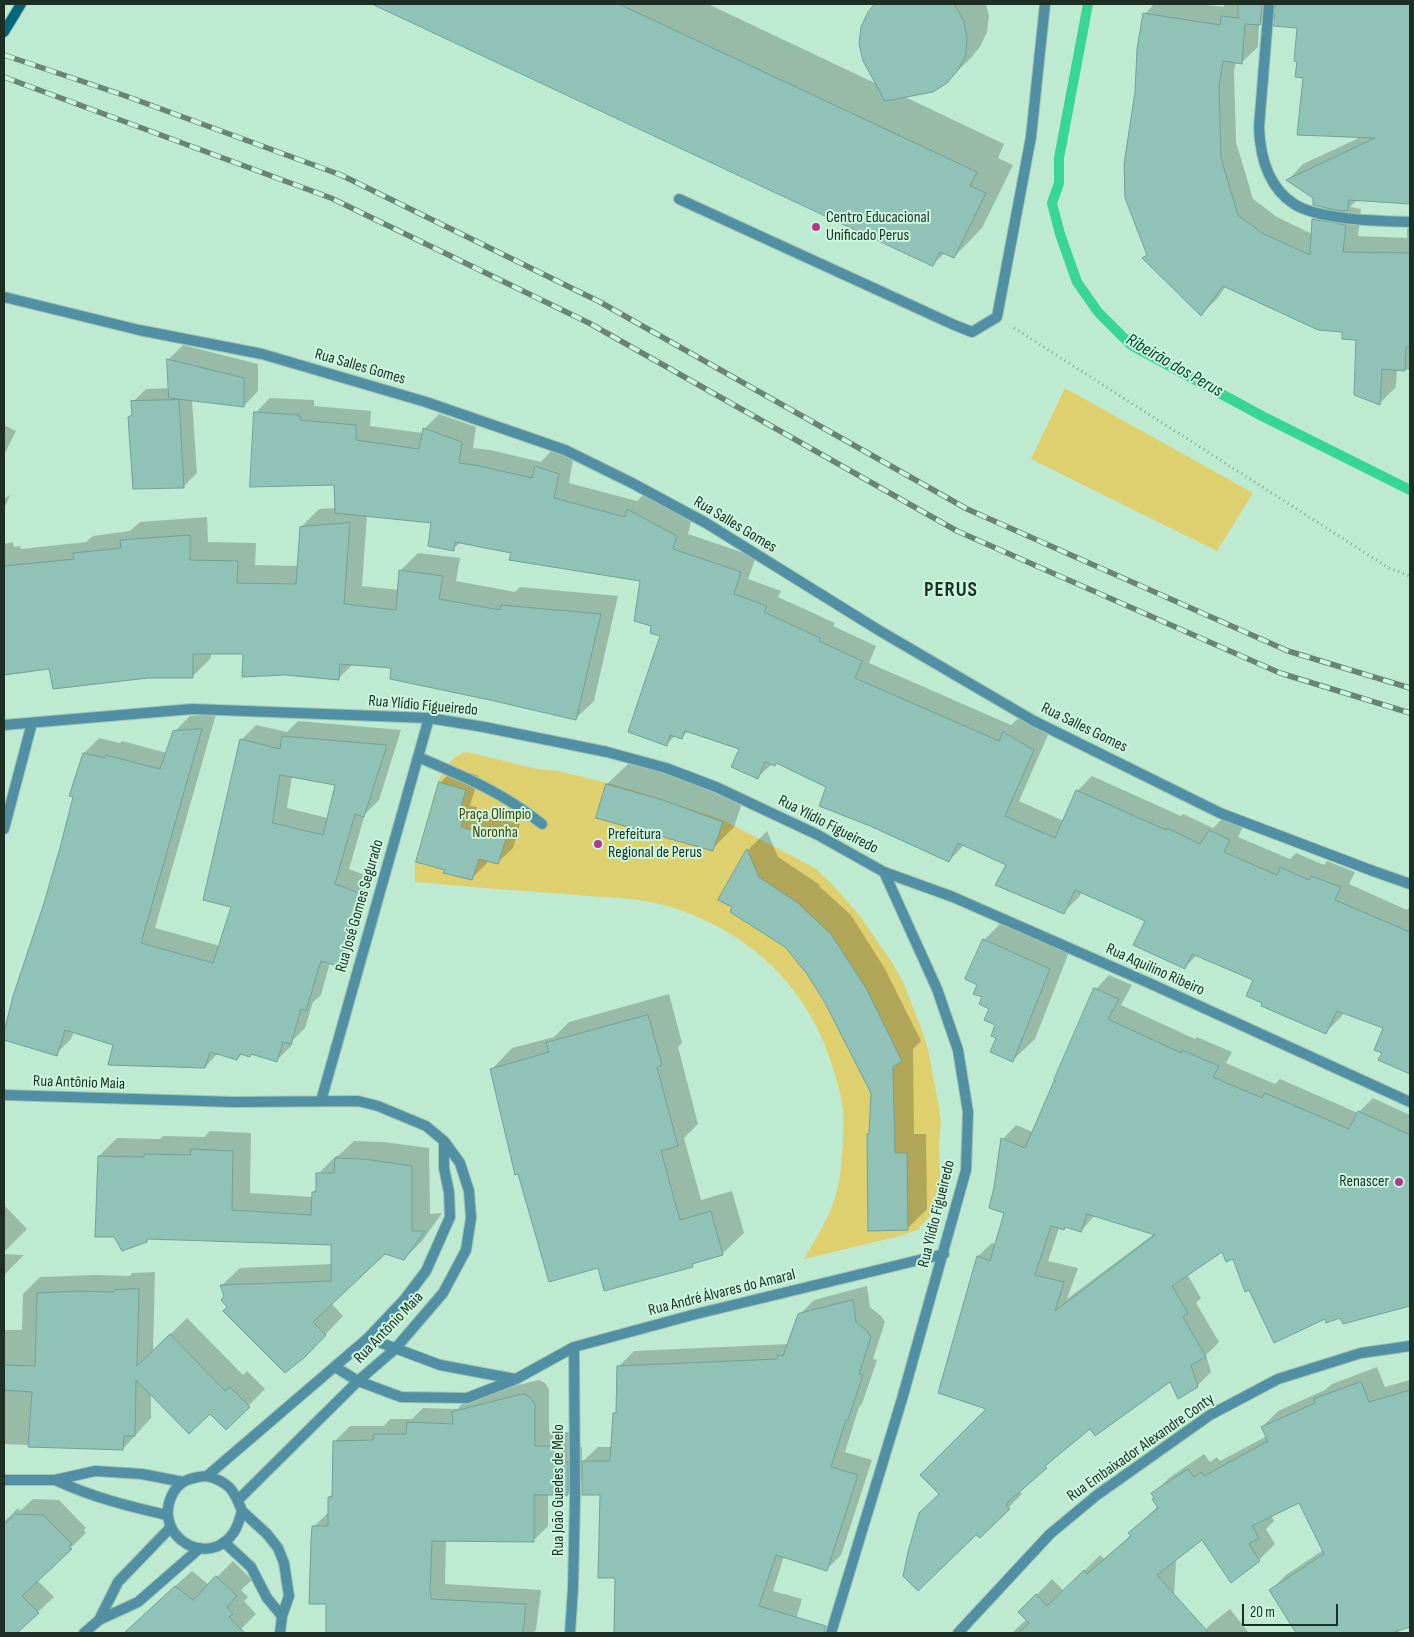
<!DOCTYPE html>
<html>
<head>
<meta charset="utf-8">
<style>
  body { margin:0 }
  #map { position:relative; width:1414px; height:1637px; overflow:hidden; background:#bfead2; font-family:"Sofia Sans Condensed",sans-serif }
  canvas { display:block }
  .frame { position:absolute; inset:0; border:5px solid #1d2e25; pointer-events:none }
  .scale { position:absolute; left:1242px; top:1604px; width:96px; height:22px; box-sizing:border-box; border:2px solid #1d2e25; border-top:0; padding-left:6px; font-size:15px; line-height:18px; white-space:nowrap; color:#1d2e25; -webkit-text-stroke:4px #ccf7df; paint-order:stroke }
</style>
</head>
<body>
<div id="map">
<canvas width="1414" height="1637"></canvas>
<div class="frame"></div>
<div class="scale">20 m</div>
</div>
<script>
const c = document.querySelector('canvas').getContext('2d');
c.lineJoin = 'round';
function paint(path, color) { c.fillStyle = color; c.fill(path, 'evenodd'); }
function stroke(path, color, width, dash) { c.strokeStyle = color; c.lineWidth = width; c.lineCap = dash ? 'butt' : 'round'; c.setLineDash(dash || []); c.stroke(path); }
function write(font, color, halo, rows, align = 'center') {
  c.font = font + ' "Sofia Sans Condensed",sans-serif'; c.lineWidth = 4; c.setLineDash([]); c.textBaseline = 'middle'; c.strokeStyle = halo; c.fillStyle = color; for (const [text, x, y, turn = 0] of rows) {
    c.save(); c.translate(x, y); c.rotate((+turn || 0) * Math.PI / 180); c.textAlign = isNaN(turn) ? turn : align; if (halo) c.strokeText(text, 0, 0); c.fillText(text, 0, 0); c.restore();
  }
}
paint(new Path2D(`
  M1065 388 1253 493 1217 551 1031 459Z
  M467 752 537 769 558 771 612 784 648 795 723 820 815 868 833 885 860 916 893 964 904 984 921 1028 928 1049 938 1102 941 1122 939 1144 940 1176 939 1196 935 1211 917 1230 900 1236 804 1259C816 1238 831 1215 837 1191 840 1179 841 1166 842 1153 843 1140 844 1126 843 1112 842 1098 838 1085 834 1071 810 987 748 929 664 905 636 897 606 898 577 895 523 891 469 887 415 882V862L439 780C445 768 452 755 467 752Z`), '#ded06e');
paint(new Path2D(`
  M375 4H708L877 84 869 13 877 4H986L989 16 987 32 980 47 969 60 946 82 903 96 1004 144 998 158 1013 165 982 228 954 257 945 253 933 264Z
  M1154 4H1200L1224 7V4H1410V214H1409L1410 202 1358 199 1350 207 1361 209 1358 236 1407 238V229L1410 226V370L1397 369 1396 387 1380 403 1355 394 1358 339 1343 331 1226 286 1217 299 1201 314 1137 93 1145 14ZM1276 8 1299 27 1305 77 1363 136 1303 164 1288 180 1326 206 1313 219 1312 234 1277 217 1253 199 1236 142 1234 71 1236 62H1242L1258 47 1259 24Z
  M183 345 258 364V391L244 406 192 400 197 473 183 487 129 418 133 413V402L146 389 170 388 168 360Z
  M270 398 314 400V406L371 411 370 426 423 433 424 429 439 414 476 427 473 448 490 450 541 462 551 451 573 459 569 483 637 501 643 495 691 521 688 534 756 557 748 579 781 591 778 597 835 623 833 626 876 646 869 663 1011 725 1019 718 1048 735 1019 801 1064 821 1077 791 1092 776 1181 816 1183 814 1213 828 1225 816 1244 825 1238 837 1290 859 1296 853 1324 865 1327 861 1355 872 1349 884 1407 910 1410 906V1073L1380 1059 1383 1053 1384 1028 1344 1012 1341 1017 1326 1032 1264 1002 1255 979 1197 955 1185 967 1147 920 1082 891 1079 897 1064 912 1007 865 964 845 949 861 827 786 777 762 775 765 772 764 757 778 741 749 688 731 682 737 676 735 666 745 661 635 653 625 641 580 512 552 461 542 453 549 433 521 367 515 362 586 399 590 400 571 418 553 460 558 456 581 515 592 520 587 618 596 594 701 575 719 392 667 353 664 338 679 244 653H211V658L193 676 51 668 4 674V544L13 542 14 547 20 546 21 549 86 542 93 536 130 531 140 522 207 517 208 542 256 543 255 565 299 566 301 527 319 509 336 508 335 484 255 413Z
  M4 425 16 431 4 455Z
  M10 495 4 509V499Z
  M216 714 155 928 220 946 232 906 241 740 256 725 287 732 298 721 401 730 379 800 365 814 349 869 373 878 352 949 337 964 330 962 321 995 313 1002 305 1028 293 1040 292 1045 277 1060 252 1053H243L237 1059 218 1053 205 1067 115 1045 74 1032 71 1039 56 1054 4 1038 14 997 45 904 62 844 84 753 99 738 120 743 122 741 167 753 174 732 190 716ZM292 776 337 784 328 818 287 808Z
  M629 763 682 778 743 800 734 827 712 849 607 784Z
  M455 768 479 776 470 806 477 807 475 813 520 824 513 848 498 862 488 860 486 864 471 879 446 869 440 783Z
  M767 831 778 857 820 885 819 886 851 915 885 969 921 1041 913 1049 914 1134H926L927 1209 907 1229 868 1134 871 1132 872 1093 836 1020 808 973 786 946 734 907 720 899 748 850Z
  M1006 918 1071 947 1035 1039 1013 1060 998 1037 997 1024 979 984 984 940Z
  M1109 975 1132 985 1121 1005 1195 1039 1197 1037 1232 1052 1226 1063 1275 1084 1280 1079 1358 1113 1373 1098 1410 1115V1300L1404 1306 1341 1316 1325 1317 1223 1251 1187 1274 1201 1298 1196 1303 1219 1342 1206 1355 1211 1372 1197 1386 1171 1380 1090 1427 1060 1453 1019 1491 1022 1494 980 1536 940 1494 988 1409 978 1256 992 1243 996 1244 1006 1212 1003 1139 1016 1125 1033 1132 1057 1080 1096 989ZM1095 1215 1154 1234 1067 1299 1078 1268 1048 1261 1059 1228 1063 1229 1066 1226 1081 1231Z
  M669 994 682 1043 678 1047 698 1124 684 1138 701 1200 732 1191 744 1233 722 1254 697 1261 692 1266 599 1267 491 1070 512 1048 554 1037 569 1022Z
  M210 1131 251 1133 250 1193 313 1197V1192L317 1188 318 1174 336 1156 339 1155 354 1141 383 1142 429 1148 430 1214 442 1213 422 1241 404 1259 385 1252 331 1303 343 1316 323 1337 229 1307 222 1285 240 1268 332 1264V1244L149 1238 146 1241 99 1156 117 1138 160 1139 163 1136 204 1137Z
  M4 1205 27 1229 4 1252Z
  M4 1254 24 1255 4 1275Z
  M155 1272 153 1351 187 1318 243 1375 247 1371 265 1389 226 1428 210 1412 151 1394V1418L123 1449 4 1444V1330H22L23 1294 40 1277 95 1275 130 1276 132 1273Z
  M867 1286 870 1307 881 1316 885 1322 873 1359 877 1360 862 1404 859 1407 845 1452 872 1460 841 1555 826 1570 784 1556 773 1591 802 1599 792 1633H614L616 1577 602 1494 583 1479 568 1494H548V1526L533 1541 446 1540 445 1584 541 1590 536 1630 533 1633H327L328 1603 313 1527 329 1512V1497L333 1494 335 1441 350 1426H384L390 1419H412L423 1408 457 1409 469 1397 539 1380 545 1383 549 1389V1432H569L579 1447H582V1462L598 1447H612L614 1414 617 1411 619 1366 634 1351 789 1344 799 1315 814 1300Z
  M1377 1367 1385 1387 1410 1380V1626L1382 1633H1298L1270 1591 1286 1575 1323 1550 1300 1502 1271 1515 1274 1521 1266 1529 1275 1544 1259 1560 1231 1581 1202 1538 1174 1560 1176 1562 1172 1633H1012L1027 1619 1020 1612 1052 1579 1064 1591 1100 1555 1104 1559 1131 1535 1130 1533 1158 1506 1153 1494 1169 1478 1204 1454 1210 1462 1217 1457 1220 1461 1267 1436 1262 1427 1278 1411 1325 1390 1332 1384Z
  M33 1499 59 1500 86 1528 84 1530 86 1533 37 1580 54 1597 15 1633H4V1522L18 1508 20 1511Z
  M233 1561 252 1580 241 1590 248 1597 244 1601 256 1614 237 1633H127L152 1607 192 1571 209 1585Z
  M1230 1609 1249 1633H1202L1211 1624Z`), '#0003');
stroke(new Path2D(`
  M1088 4 1059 158V183L1052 203 1060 234 1077 282 1098 312 1131 345 1262 416 1410 490`), '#37d695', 10);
const building = new Path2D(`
  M372 4H619L977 172 970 186 986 193 954 258 940 252 933 266Z
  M875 4H954L964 21 967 38 966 55 958 70 947 83 933 92 885 101 863 61 859 44 861 27 868 12Z
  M1238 4H1262L1260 25 1245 24 1242 64 1223 61 1219 87 1221 158 1238 215 1262 233 1310 255 1312 219 1346 225 1343 252 1410 253V347H1406L1405 371 1382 369 1380 405 1354 395 1356 340 1342 339V332L1318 330 1223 286 1201 316 1142 258 1147 255 1125 198 1124 164 1135 92 1137 49 1143 13 1220 25 1221 16 1238 18Z
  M1276 4H1410V204L1349 200 1347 211 1335 210 1313 205V198L1286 180 1375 138 1297 135 1303 78 1295 77 1297 62 1294 61 1297 28 1274 26Z
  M167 359 244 378V407L169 398Z
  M179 400 184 488 133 489 128 417 132 415 131 401Z
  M254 412 300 415V420L356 425V440L419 449 423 428 462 442 459 463 475 465 532 478 535 466 559 474 554 498 625 517 627 509 677 536 673 549 741 572 734 594 767 606 764 612 820 638 819 641 862 661 855 678 999 741 1003 732 1034 750 1005 816 1055 838 1076 790 1166 830 1167 828 1200 844 1209 830 1230 840 1224 852 1277 875 1280 867 1309 880 1311 876 1341 887 1335 900 1410 932V1074L1378 1060 1382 1053 1374 1050 1383 1028 1337 1011 1326 1034 1261 1006 1262 1003 1246 996 1253 980 1192 954 1185 969 1133 945 1145 921 1075 890 1064 914 995 885 1006 865 958 843 949 862 870 826 819 806 826 787 776 763 775 766 765 762 758 779 731 767 739 749 685 731 682 739 670 735 667 746 628 732 660 636 650 633 651 626 634 621 640 581 509 560 511 553 455 542 454 551 428 546 431 523 335 513 334 485 250 487Z
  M350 523 344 604 396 610 399 570 443 576 439 599 500 610 501 605 601 614 576 720 490 700 390 679 391 668 340 664 339 680 285 675 242 677 243 654H193V678H148L53 689 49 669 4 675V566L74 559 73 553 121 548 120 540 190 535V560L238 561 237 583 296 584 300 527Z
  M202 729 141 943 213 963 231 907 203 900 240 739 280 749 282 736 387 745 364 817 355 814 335 884 359 893 346 939 337 966 321 961 306 1011 301 1009 291 1044 283 1042 277 1062 251 1054 250 1057 240 1054 237 1060 210 1052 205 1068 108 1065 113 1045 65 1030 57 1056 4 1040V1032L13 996 44 903 61 844 73 797 69 796 83 753 105 758 106 755 160 769 173 731ZM280 775 335 785 323 835 273 823Z
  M439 782 466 790 457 820 463 822 461 827 506 839 498 864 479 859 472 880 443 873 445 870 416 862Z
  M606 784 660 799 723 822 713 851 596 818Z
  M747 849 759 877 801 905V906L831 934 866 988 902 1061 893 1067 895 1153H907L908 1230 868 1231 867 1134H869L871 1093 824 1001 807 974 785 947 730 912 732 907 718 900Z
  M983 939 1050 969 1013 1062 990 1052 996 1038 991 1036 995 1025 984 1020 989 1009 979 1004 982 997 973 994 977 985 965 979Z
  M1094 988 1119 999 1108 1019 1181 1053 1182 1050 1219 1066 1213 1077 1262 1098 1265 1093 1349 1129 1358 1111 1410 1135V1306L1343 1324 1340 1318 1326 1323 1325 1319 1274 1343 1249 1290 1245 1292 1233 1259 1226 1262 1222 1252 1172 1286 1188 1313 1183 1317 1206 1357 1191 1365 1198 1387 1178 1399 1170 1382 1095 1436 1090 1429 1045 1466 1047 1468 1008 1502 1006 1505 1010 1509 980 1538 976 1535 918 1591 903 1576 908 1552 919 1513 939 1494 920 1475 986 1409 938 1393 977 1256 990 1261 1004 1213 989 1208 994 1187 1001 1138 1025 1148 1054 1081H1056L1054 1080ZM1087 1214 1155 1235 1055 1311 1064 1282 1035 1275 1051 1226 1064 1230 1065 1227 1081 1232Z
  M648 1015 662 1065 657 1067 678 1146 661 1151 680 1220 711 1211 723 1255 692 1264 693 1267 604 1291 598 1268 549 1282 518 1174 515 1175 490 1069 549 1052 546 1043Z
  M191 1149 233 1151 232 1210 311 1215 312 1192H316V1173H334L335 1158 364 1159 412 1166V1231H425L404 1260 385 1254 313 1322 326 1335 305 1357 285 1373 223 1311 227 1307 221 1300 224 1296 220 1285 331 1281V1245L147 1239V1242L122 1251 114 1237H95L98 1156 144 1157V1154L190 1155Z
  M139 1289 137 1366 170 1334 225 1391 230 1387 250 1407 226 1430 210 1414 189 1434 136 1380 135 1436H124L123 1450 28 1447 32 1392 4 1390V1365L35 1366 37 1293 78 1291 114 1292V1290Z
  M853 1300 856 1322 866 1330 871 1337 859 1374 863 1375 848 1420H846L831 1467 858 1475 827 1571 776 1555 759 1606 826 1626 824 1633H614L615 1578H598L600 1495H582V1461H610L613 1413H616L617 1366 777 1359 778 1355 783 1356 798 1314Z
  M1361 1382 1369 1402 1410 1390V1627L1392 1633H1296L1269 1590 1324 1554 1299 1503 1252 1526 1259 1538 1249 1544 1260 1561 1231 1583 1202 1540 1157 1575 1209 1633H1018L1029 1623 1018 1612 1036 1594 1047 1606 1084 1570 1087 1574 1131 1536 1128 1533 1158 1508 1152 1499 1154 1498 1151 1493 1188 1469 1194 1477 1201 1472 1204 1476 1268 1441 1261 1427 1315 1403 1314 1399Z
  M523 1394 530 1397 535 1404V1446H554L564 1462H568V1495H534V1542L432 1541 430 1590 431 1599 526 1604 523 1633H326V1604H309L311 1540 312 1526H328V1497H332L333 1441 373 1440 374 1434H406L407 1422 453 1424 452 1412Z
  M16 1514 43 1515 72 1544 69 1546 72 1549 22 1596 39 1613 17 1633H4V1525Z
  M216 1576 237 1596 227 1607 233 1614 229 1617 245 1633H124L175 1586 193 1600Z`);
paint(building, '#90c2b8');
stroke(building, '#70a197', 1);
const lane = new Path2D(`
  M679 199 952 324 972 332 997 317 1031 137 1045 4
  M418 757C463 776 504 793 542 824`);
const street = new Path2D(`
  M1269 4 1259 127C1260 156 1268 187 1294 204 1319 220 1380 221 1410 222
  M4 297 139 330 262 354 426 402 565 450 632 483 706 523 880 631 1034 721 1220 813 1373 871 1410 884
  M4 725 192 709 429 718 484 727 607 752 666 768 716 787 818 835 884 872 953 897 1149 983 1410 1102
  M4 829 32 723
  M4 1095 234 1102 358 1101 378 1106 426 1126 444 1141 460 1163 469 1191 471 1218 466 1250 443 1293 395 1349 358 1381 238 1500
  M321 1101 429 718
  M368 1338 440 1365 515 1379
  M335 1367 358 1381 401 1397 467 1398 516 1379 574 1347 696 1314 944 1254
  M207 1476 368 1338 404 1300 426 1271 450 1217 449 1192 444 1168V1141
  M207 1476C229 1482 234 1490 242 1511 240 1518 238 1526 234 1532 209 1570 152 1537 172 1495 179 1480 193 1477 207 1476Z
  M4 1480H55L95 1471 142 1474 183 1482
  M55 1480C92 1497 127 1506 167 1515
  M242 1511 267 1534 278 1548 284 1563 289 1596 282 1616 280 1633
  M224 1542 251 1567 267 1598 282 1616
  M99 1620 118 1582 171 1527
  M84 1633 99 1620 138 1602 200 1548
  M570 1633 573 1588 575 1499 574 1347
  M831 1633 902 1399 966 1170 968 1112 958 1050 937 989 884 872
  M958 1633 1050 1534 1097 1495 1210 1415 1278 1379 1361 1353 1410 1346`);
const secondary = new Path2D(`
  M4 32 21 4`);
stroke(lane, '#9fc4af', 12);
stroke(street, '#9fc4af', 12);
stroke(secondary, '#9fc4af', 12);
stroke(new Path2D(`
  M1014 328 1389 568 1410 576`), '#83a492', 3, [1, 4]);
stroke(lane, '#5190a4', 10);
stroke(street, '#5190a4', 10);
stroke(secondary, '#01677e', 10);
const rail = new Path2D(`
  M4 55 123 95 341 175 600 302 967 509 1288 651 1410 688
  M4 77 331 198 589 323 957 531 1280 673 1410 713`);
stroke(rail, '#678474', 5.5);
stroke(rail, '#ccf7df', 4, [11]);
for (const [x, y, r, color] of [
  [816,227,5,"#b0398f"],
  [598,844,5,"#b0398f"],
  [1399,1182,5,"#b0398f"]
]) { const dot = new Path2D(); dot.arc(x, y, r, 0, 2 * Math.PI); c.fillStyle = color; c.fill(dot); stroke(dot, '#ccf7df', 2); }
write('16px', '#1d2e25', '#ccf7df', [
  ["Centro Educacional",826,218],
  ["Unificado Perus",826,236],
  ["Prefeitura",608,835],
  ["Regional de Perus",608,853],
  ["Renascer",1389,1182,"right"]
], 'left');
write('16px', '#1d2e25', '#ccf7df', [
  ["Rua Salles Gomes",360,367,16],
  ["Rua Salles Gomes",735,525,31],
  ["Rua Ylídio Figueiredo",423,706,5],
  ["Rua Salles Gomes",1084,728,26],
  ["Rua Ylídio Figueiredo",828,825,27],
  ["Rua José Gomes Segurado",360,906,-74],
  ["Rua Aquilino Ribeiro",1155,970,24],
  ["Rua Antônio Maia",79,1083,2],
  ["Rua Ylídio Figueiredo",937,1214,-76],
  ["Rua André Álvares do Amaral",722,1293,-14],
  ["Rua Antônio Maia",389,1328,-46],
  ["Rua Embaixador Alexandre Conty",1141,1448,-35],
  ["Rua João Guedes de Melo",559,1490,-90]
]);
write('16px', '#4d4408', '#ccf7df', [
  ["Praça Olímpio",495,815],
  ["Noronha",495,833]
]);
write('italic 18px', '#05472e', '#ccf7df', [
  ["Ribeirão dos Perus",1174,366,30]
]);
c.letterSpacing = '1px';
write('bold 21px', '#1d2e25', '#ccf7df', [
  ["PERUS",951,591]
]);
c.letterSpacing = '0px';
</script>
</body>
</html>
